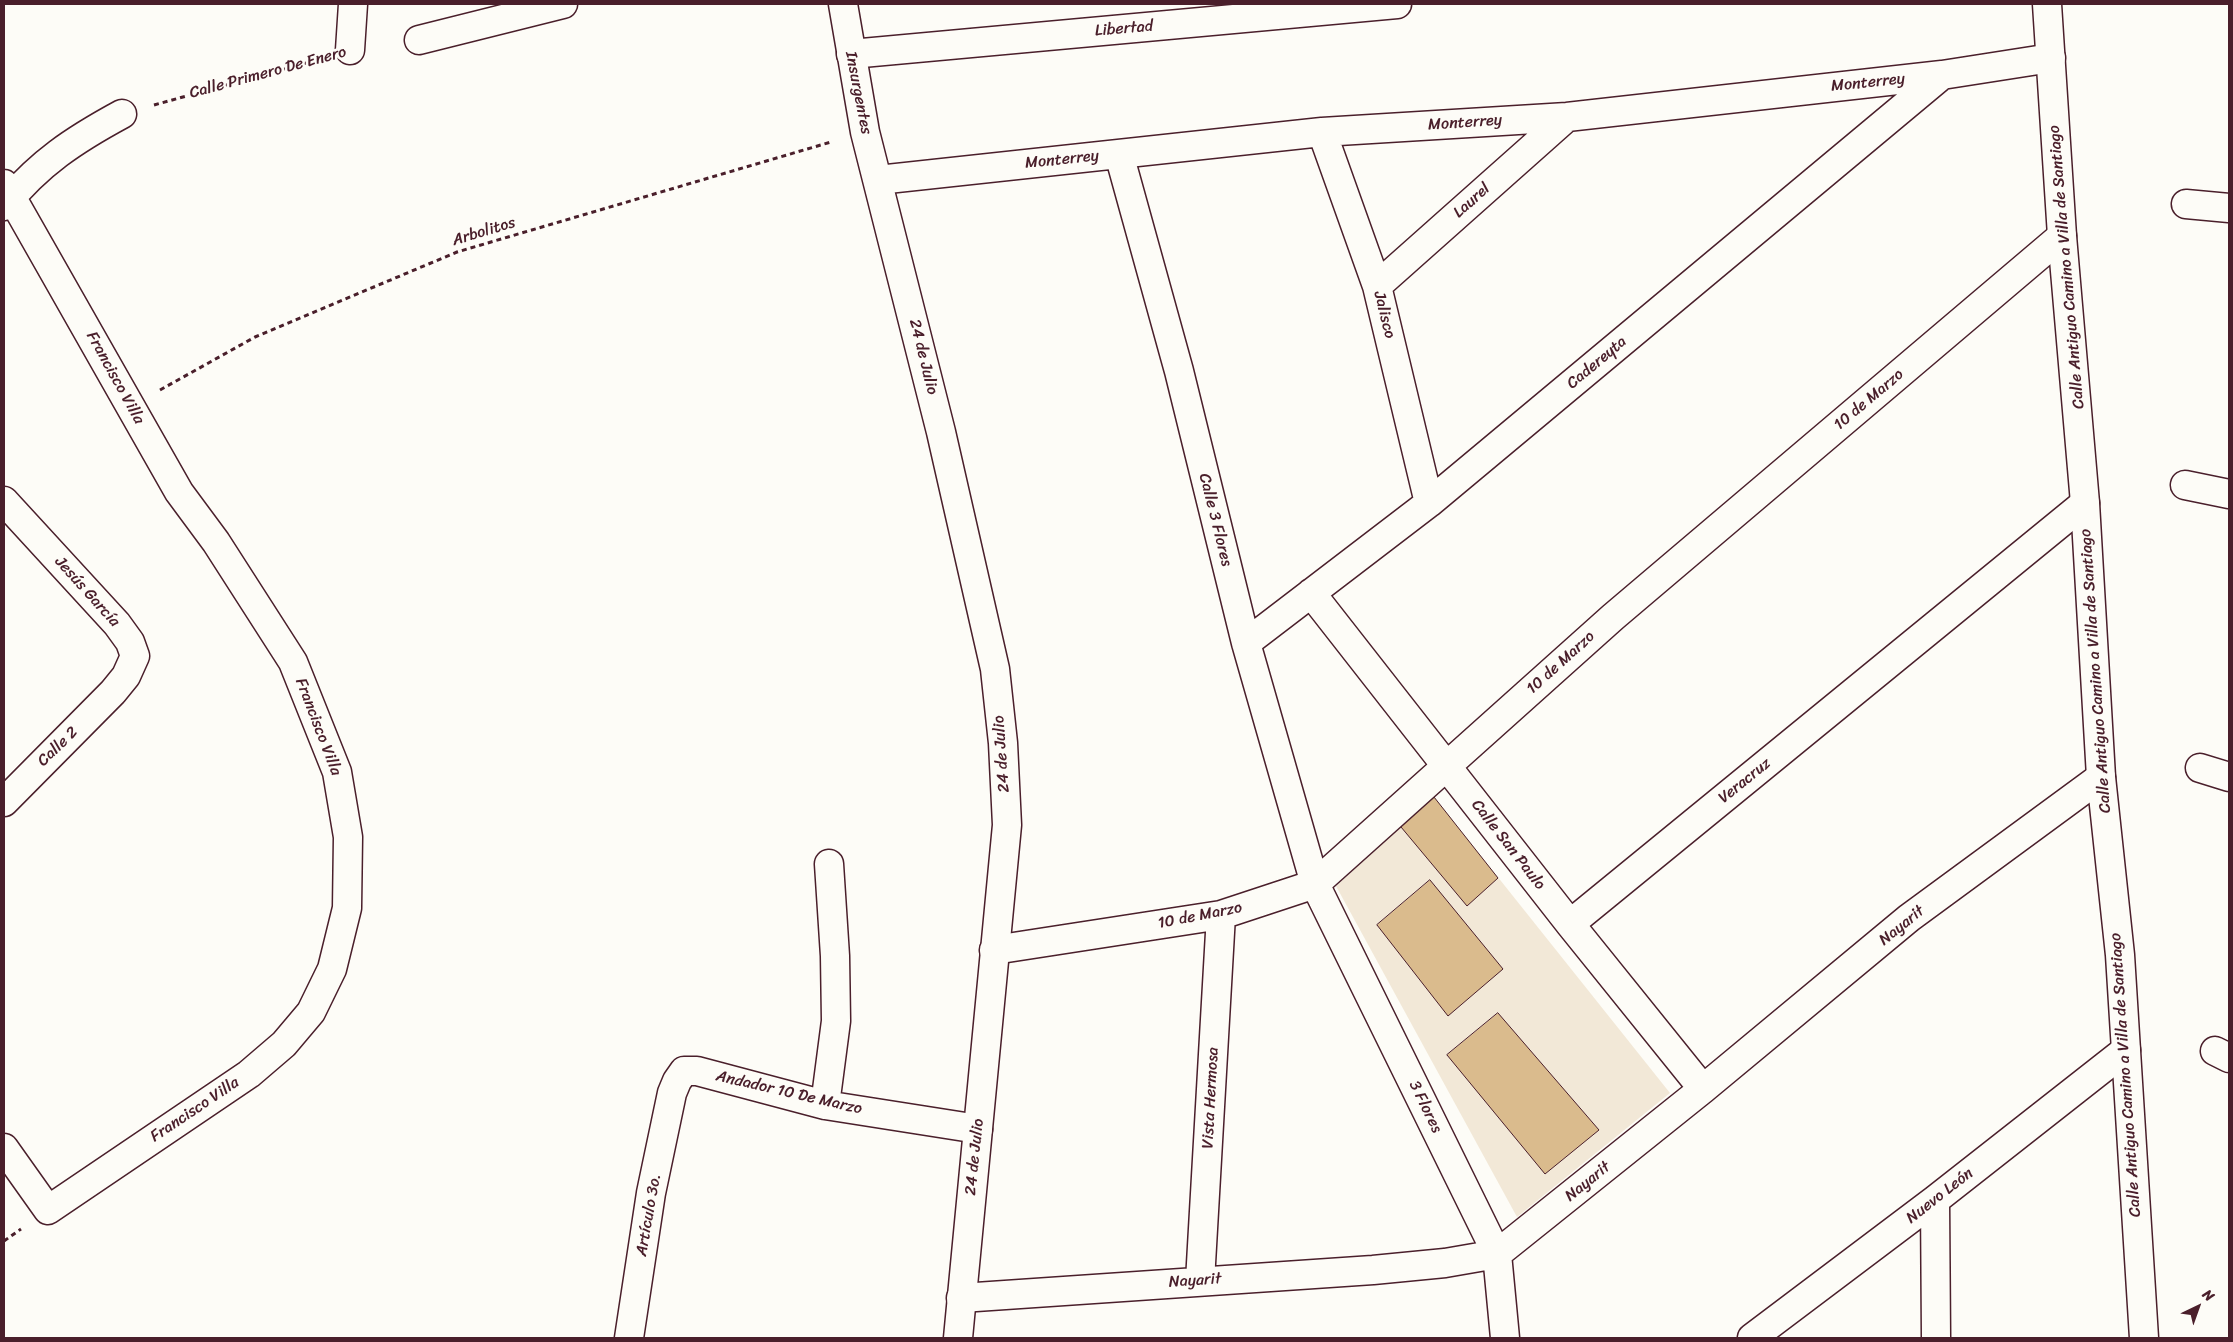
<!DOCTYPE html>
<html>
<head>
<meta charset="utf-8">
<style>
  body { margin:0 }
  #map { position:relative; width:2233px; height:1342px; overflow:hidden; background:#fdfcf7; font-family:Sriracha,sans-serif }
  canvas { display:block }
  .frame { position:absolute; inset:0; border:5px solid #4a1f2b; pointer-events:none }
  .north { position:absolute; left:2173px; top:1282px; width:50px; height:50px; -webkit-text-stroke:4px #fdfcf7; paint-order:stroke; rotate:42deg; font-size:14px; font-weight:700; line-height:20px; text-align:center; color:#4a1f2b }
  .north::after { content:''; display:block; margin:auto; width:18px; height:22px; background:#4a1f2b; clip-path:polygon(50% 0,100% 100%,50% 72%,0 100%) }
</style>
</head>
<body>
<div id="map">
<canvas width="2233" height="1342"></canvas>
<div class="frame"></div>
<div class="north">N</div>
</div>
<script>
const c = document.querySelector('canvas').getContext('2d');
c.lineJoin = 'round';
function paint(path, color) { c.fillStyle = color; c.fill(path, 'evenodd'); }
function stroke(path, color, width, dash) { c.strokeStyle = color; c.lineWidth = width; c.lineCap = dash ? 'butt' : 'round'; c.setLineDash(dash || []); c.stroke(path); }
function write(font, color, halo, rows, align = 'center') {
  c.font = font + ' Sriracha,sans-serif'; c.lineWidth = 5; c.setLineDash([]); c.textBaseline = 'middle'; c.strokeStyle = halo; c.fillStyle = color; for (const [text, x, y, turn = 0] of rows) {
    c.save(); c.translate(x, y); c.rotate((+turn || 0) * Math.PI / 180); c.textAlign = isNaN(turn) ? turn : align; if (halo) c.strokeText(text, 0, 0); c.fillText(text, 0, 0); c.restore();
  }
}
paint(new Path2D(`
  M1434 797 1670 1093 1517 1217 1336 886Z`), '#f2e8d7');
const building = new Path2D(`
  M1434 797 1498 878 1467 906 1401 827Z
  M1430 880 1503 969 1448 1016 1377 925Z
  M1498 1013 1599 1130 1545 1174 1447 1055Z`);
paint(building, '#dabb8d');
stroke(building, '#4a1f2b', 1);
const pedestrian = new Path2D(`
  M350 50 353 4`);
const minor = new Path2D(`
  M419 40 563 4
  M851 54 1397 4
  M1322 132 1377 286 1429 503
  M1119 154 1179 371 1246 643 1315 884 1497 1254 1505 1338
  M878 180 1322 132 1567 117 1942 75 2051 58
  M4 184 179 492 216 542 293 662 337 772 348 837 347 908 332 969 311 1012 284 1044 249 1074 48 1210 4 1148
  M2186 204 2229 208
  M4 206C39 163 74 140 122 114
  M1377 286 1567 117
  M2185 485 2229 494
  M4 501 117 624 130 642 135 656 126 676 113 692 4 802
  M1311 593 1570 924 1703 1089
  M1246 643 1429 503 1942 75
  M2200 768 2229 777
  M1570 924 2085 503
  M994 950 1221 915 1315 884 1613 617 2062 236
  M2215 1051 2229 1058
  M825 1105 836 1021 835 956 829 864
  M1935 1200 1936 1338
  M1200 1281 1221 915
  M961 1298 1373 1270 1445 1263 1497 1254 1703 1089 1909 918 2101 777
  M629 1338 651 1193 672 1093 677 1081 684 1071H697L825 1105 978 1129
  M1752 1338 1935 1200 2126 1050`);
const tertiary = new Path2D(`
  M843 4 865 132 941 432 995 669 1003 743 1007 825 958 1338
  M2047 4 2062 236 2085 503 2101 777 2120 955 2144 1338`);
stroke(pedestrian, '#4a1f2b', 31);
stroke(minor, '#4a1f2b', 31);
stroke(tertiary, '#4a1f2b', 31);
stroke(new Path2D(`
  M154 105 317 60
  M160 390 255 337 457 252 831 142
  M4 1241 21 1229`), '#4a1f2b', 3, [5, 4]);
stroke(pedestrian, '#fdfcf7', 28);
stroke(minor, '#fdfcf7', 28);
stroke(tertiary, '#fdfcf7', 28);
write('16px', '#4a1f2b', '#fdfcf7', [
  ["Libertad",1124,29,-5],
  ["Calle Primero De Enero",268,73,-15],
  ["Monterrey",1868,83,-6],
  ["Insurgentes",858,93,79],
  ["Monterrey",1465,123,-4],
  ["Monterrey",1062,160,-6],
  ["Laurel",1472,201,-42],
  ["Arbolitos",484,232,-17],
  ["Calle Antiguo Camino a Villa de Santiago",2067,267,-95],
  ["Jalisco",1384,315,76],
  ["24 de Julio",923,357,76],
  ["Cadereyta",1597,363,-40],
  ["Francisco Villa",115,378,61],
  ["10 de Marzo",1869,400,-40],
  ["Calle 3 Flores",1215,520,76],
  ["Jesús García",87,592,48],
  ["10 de Marzo",1561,663,-42],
  ["Calle Antiguo Camino a Villa de Santiago",2096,671,-94],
  ["Francisco Villa",318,727,69],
  ["Calle 2",58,747,-44],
  ["24 de Julio",1002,754,-94],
  ["Veracruz",1745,781,-39],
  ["Calle San Paulo",1508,845,52],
  ["10 de Marzo",1200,916,-11],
  ["Nayarit",1902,926,-39],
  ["Calle Antiguo Camino a Villa de Santiago",2126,1075,-94],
  ["Andador 10 De Marzo",789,1093,13],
  ["Vista Hermosa",1211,1098,-87],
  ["3 Flores",1425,1107,64],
  ["Francisco Villa",195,1110,-34],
  ["24 de Julio",975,1157,-84],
  ["Nayarit",1588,1182,-39],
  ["Nuevo León",1940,1196,-38],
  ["Artículo 3o.",649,1215,-80],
  ["Nayarit",1195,1281,-4]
]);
</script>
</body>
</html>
